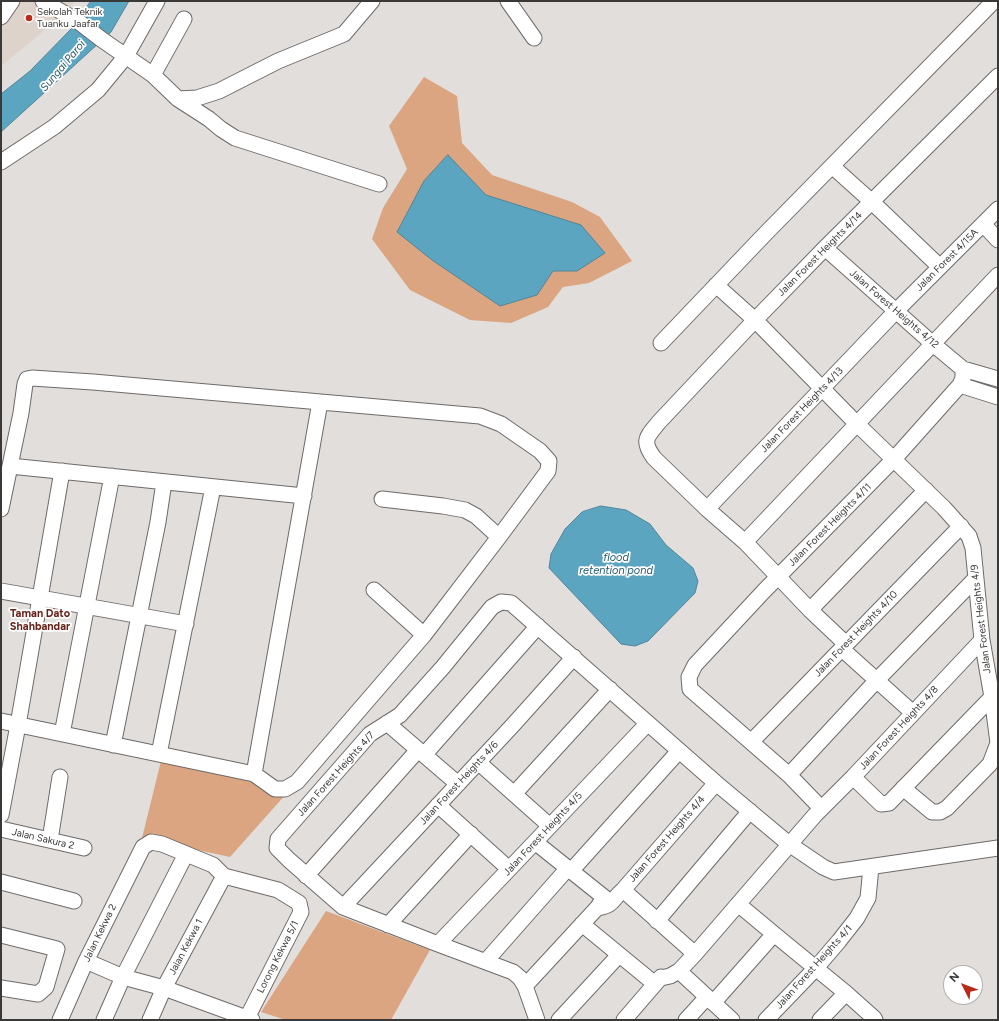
<!DOCTYPE html>
<html>
<head>
<meta charset="utf-8">
<style>
  body { margin:0 }
  #map { position:relative; width:999px; height:1021px; overflow:hidden; background:#e2dedb; font-family:Figtree,sans-serif }
  canvas { display:block }
  .frame { position:absolute; inset:0; border:2px solid #3b3938; pointer-events:none }
  .north { position:absolute; left:943px; top:965px; width:40px; height:40px; box-sizing:border-box; background:#fff; border:1px solid #b1b0af; border-radius:50%; rotate:312deg; font-size:11px; font-weight:700; line-height:16px; text-align:center; color:#3b3938 }
  .north::after { content:''; display:block; margin:auto; width:14px; height:18px; background:#b82b1a; clip-path:polygon(50% 0,100% 100%,50% 72%,0 100%) }
</style>
</head>
<body>
<div id="map">
<canvas width="999" height="1021"></canvas>
<div class="frame"></div>
<div class="north">N</div>
</div>
<script>
const c = document.querySelector('canvas').getContext('2d');
c.lineJoin = 'round';
function paint(path, color) { c.fillStyle = color; c.fill(path, 'evenodd'); }
function stroke(path, color, width, dash) { c.strokeStyle = color; c.lineWidth = width; c.lineCap = dash ? 'butt' : 'round'; c.setLineDash(dash || []); c.stroke(path); }
function write(font, color, halo, rows, align = 'center') {
  c.font = font + ' Figtree,sans-serif'; c.lineWidth = 3.5; c.setLineDash([]); c.textBaseline = 'middle'; c.strokeStyle = halo; c.fillStyle = color; for (const [text, x, y, turn = 0] of rows) {
    c.save(); c.translate(x, y); c.rotate((+turn || 0) * Math.PI / 180); c.textAlign = isNaN(turn) ? turn : align; if (halo) c.strokeText(text, 0, 0); c.fillText(text, 0, 0); c.restore();
  }
}
paint(new Path2D(`
  M1 1H71L74 3 40 34 1 66Z`), '#ded3cb');
paint(new Path2D(`
  M424 77 457 96 462 143 492 175 572 202 600 217 632 261 589 283 563 287 548 307 511 323 470 320 410 290 372 239 383 208 407 169 389 126Z
  M161 761 252 778 287 793 230 857 142 838Z
  M326 911 430 950 391 1020H286L261 1012Z`), '#daa580');
const water = new Path2D(`
  M91 1H129L111 32 1 132V94L30 71 73 27Z
  M448 155 486 195 581 225 605 253 577 271H553L537 295 500 306 432 260 397 232 424 181Z
  M601 506 626 510 650 524 666 545 693 568 698 581 695 593 648 641 635 646 621 644 549 568 551 554 565 529 582 512Z`);
paint(water, '#5ca5c1');
stroke(water, '#528598', 1);
const minor = new Path2D(`
  M43 1 79 22 101 39 153 75 178 99 209 119 221 129 235 138 379 184
  M508 1 534 38
  M1 17 12 1
  M153 75 184 19
  M178 99 197 98 219 91 278 61 344 34 372 1
  M1 162 54 127 98 90 126 56 157 1
  M832 166 872 202 940 267
  M983 224 998 240
  M825 248 933 344 963 369 998 379
  M716 285 755 320 857 424 944 508 969 536 973 548 982 640 992 697 998 743 990 764 947 808 940 812H932L903 788
  M661 343 766 233 994 1
  M960 385 998 397
  M10 466 304 496
  M382 499 443 506 465 510 476 516 499 537
  M1 509 21 413 25 384 27 379 32 378 93 382 480 416 501 424 540 451 549 461 548 471 499 537 424 635 297 782 285 789H275L254 774 1 721
  M707 509 896 311 998 209
  M745 542 998 275
  M374 590 424 635
  M1 591 186 624
  M810 610 926 490
  M846 644 810 610 745 542 707 509 654 458C641 440 647 437 659 422L755 320 825 248 998 76
  M842 649 913 713
  M387 723 458 784
  M62 734 112 476
  M751 742 961 526
  M113 745 158 522 164 482
  M159 754 213 487
  M424 755 538 626
  M478 762 550 826
  M254 774 320 402
  M789 775 877 680 976 578
  M853 777 881 804 889 803 992 697
  M514 794 610 689
  M438 805 509 869
  M821 808 789 775 690 689 689 677 695 665 764 591 894 459 960 385 963 378V369
  M1 815 18 725 62 471
  M1 829 84 848
  M50 840 60 777
  M535 842 605 898
  M571 871 679 751
  M224 876 278 890 299 903 301 912 247 1018
  M306 876 418 750
  M1 882 74 901
  M623 890 695 954
  M343 907 513 725 574 657
  M597 908C615 905 611 900 623 890L716 783
  M657 921 750 811
  M582 924 655 984
  M388 925 471 834
  M774 934 846 993 874 1018 875 1020
  M1 935 57 949 46 987 38 994 1 988
  M438 944 648 723
  M86 961 123 977 164 988 252 1020
  M486 961 568 868
  M679 971 732 1020
  M661 978 670 976 679 971 695 954 815 815 853 777 982 640
  M525 986 597 908 602 901
  M713 1003 774 934 738 904
  M60 1020 86 961 143 847 151 842 162 844 213 865 224 876
  M104 1020 123 977 186 854
  M150 1020 164 988 224 876
  M537 1020 525 986 520 978 513 972 438 944 343 907 289 860 277 848 278 839 370 734 400 715 443 667 492 607 501 602 511 603 716 783 789 844 823 867 834 872 998 848
  M559 1020 619 955
  M624 1020 661 977
  M686 1020 707 997
  M766 1020 815 969 839 941 857 918 868 898 871 867
  M820 1020 846 993`);
stroke(minor, '#6e6a68', 17);
stroke(minor, '#fff', 15);
for (const [x, y, r, color] of [
  [29,18,4,"#b82b1a"]
]) { const dot = new Path2D(); dot.arc(x, y, r, 0, 2 * Math.PI); c.fillStyle = color; c.fill(dot); stroke(dot, '#fff', 1.5); }
write('10px', '#3b3938', '#fff', [
  ["Sekolah Teknik",37,12],
  ["Tuanku Jaafar",37,24]
], 'left');
write('10px', '#3b3938', '#fff', [
  ["Jalan Forest Heights 4/14",820,254,-45],
  ["Jalan Forest 4/15A",947,260,-45],
  ["Jalan Forest Heights 4/12",894,309,41],
  ["Jalan Forest Heights 4/13",802,410,-46],
  ["Jalan Forest Heights 4/11",830,525,-45],
  ["Jalan Forest Heights 4/9",981,619,-97],
  ["Jalan Forest Heights 4/10",856,634,-46],
  ["Jalan Forest Heights 4/8",899,728,-47],
  ["Jalan Forest Heights 4/7",336,774,-48],
  ["Jalan Forest Heights 4/6",459,783,-47],
  ["Jalan Forest Heights 4/5",543,834,-47],
  ["Jalan Sakura 2",43,839,13],
  ["Jalan Forest Heights 4/4",667,839,-49],
  ["Jalan Kekwa 2",100,933,-64],
  ["Jalan Kekwa 1",186,947,-62],
  ["Lorong Kekwa 5/1",278,957,-63],
  ["Jalan Forest Heights 4/1",814,967,-48]
]);
write('italic 11px', '#205a6f', '#fff', [
  ["Sungai Paroi",63,66,-50],
  ["flood",616,558],
  ["retention pond",616,571]
]);
write('bold 11px', '#672319', '#fff', [
  ["Taman Dato",40,614],
  ["Shahbandar",40,627]
]);
</script>
</body>
</html>
